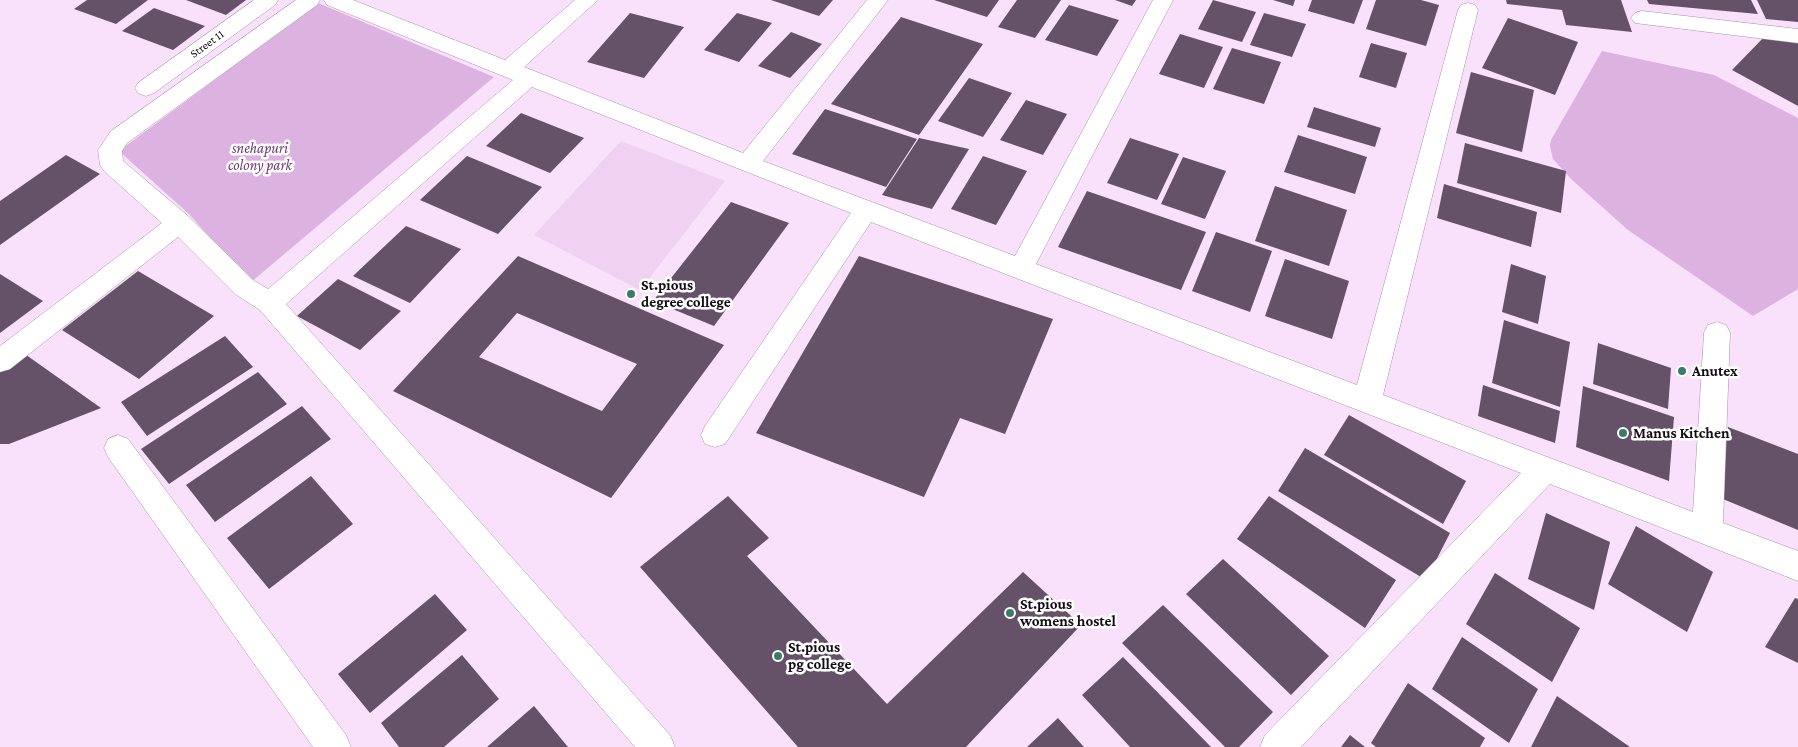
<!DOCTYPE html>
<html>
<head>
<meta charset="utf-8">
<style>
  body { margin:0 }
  canvas { display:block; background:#f9e0fb }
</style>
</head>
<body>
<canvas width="1798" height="747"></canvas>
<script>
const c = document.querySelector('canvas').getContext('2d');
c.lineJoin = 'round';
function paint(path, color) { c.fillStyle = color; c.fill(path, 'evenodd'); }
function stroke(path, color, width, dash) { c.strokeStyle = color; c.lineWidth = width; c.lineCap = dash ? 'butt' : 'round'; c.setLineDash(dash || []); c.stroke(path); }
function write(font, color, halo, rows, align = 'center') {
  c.font = font + ' "Crimson Pro",serif'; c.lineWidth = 5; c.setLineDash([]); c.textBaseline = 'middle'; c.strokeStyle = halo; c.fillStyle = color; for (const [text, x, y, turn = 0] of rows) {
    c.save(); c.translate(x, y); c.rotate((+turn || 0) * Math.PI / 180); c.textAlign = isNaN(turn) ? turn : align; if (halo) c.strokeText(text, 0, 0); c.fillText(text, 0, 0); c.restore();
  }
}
paint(new Path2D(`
  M621 141 725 181 640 290 534 235Z`), '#efd1f2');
paint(new Path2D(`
  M318 3 494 77 250 283 189 214 119 151Z
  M1602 51 1714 75 1798 118V289L1753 316 1628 230 1571 179 1553 159 1550 146 1551 140Z`), '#dbb2e0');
paint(new Path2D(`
  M87 0H148L116 24 74 9Z
  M186 0H246L226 15Z
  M771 0H833L819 16Z
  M934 0H999L987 17Z
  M1017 0H1061L1035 38 998 27Z
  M1115 0H1136L1132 6Z
  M1213 0 1256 12 1242 42 1198 29Z
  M1273 0H1295L1293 6Z
  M1312 0H1363L1354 24 1308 11Z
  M1376 0H1421L1439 5 1426 46 1366 29Z
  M1506 0H1621L1632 32 1566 25 1562 10 1507 4Z
  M1647 0H1751L1758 14 1649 4Z
  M1757 0H1798V22L1766 19Z
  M1069 5 1119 20 1097 56 1045 40Z
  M154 8 205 26 173 50 122 31Z
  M630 13 684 27 644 78 587 62Z
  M737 13 772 23 739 62 704 50Z
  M1264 13 1306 24 1292 57 1250 45Z
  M901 17 983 44 919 135 831 104Z
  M1508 18 1578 42 1555 95 1482 68Z
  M791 32 822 44 790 78 758 66Z
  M1180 34 1223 47 1204 88 1159 74Z
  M1767 34 1798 39V106L1732 70Z
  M1371 43 1407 53 1396 88 1359 77Z
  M1232 48 1281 62 1264 104 1213 89Z
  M1471 72 1534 90 1522 152 1456 133Z
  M969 78 1012 93 983 137 938 121Z
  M1026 100 1067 114 1043 155 1000 140Z
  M1314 107 1381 128 1375 147 1307 127Z
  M825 109 917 139 886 187 792 154Z
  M521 113 584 138 550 173 486 146Z
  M1298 135 1367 157 1355 194 1284 172Z
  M919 138 969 149 932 209 882 195Z
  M1130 138 1179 154 1157 200 1107 183Z
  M1465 143 1566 171 1561 213 1457 183Z
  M66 155 100 174 0 245V201Z
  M467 156 542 187 498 234 420 200Z
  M983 156 1027 171 996 225 951 209Z
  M1183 157 1226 171 1205 219 1161 204Z
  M1444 184 1537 212 1531 247 1437 218Z
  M1275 186 1347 210 1329 266 1255 241Z
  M1087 191 1206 232 1181 290 1058 247Z
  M731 202 789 223 714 326 653 301Z
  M406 226 461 249 410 303 353 276Z
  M1216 232 1272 251 1250 312 1192 291Z
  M518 256 724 345 611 498 393 391ZM517 313 637 364 602 411 479 357Z
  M859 256 1053 319 1005 434 960 418 924 497 756 433Z
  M1285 259 1349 281 1332 339 1265 316Z
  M1511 264 1546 276 1538 324 1502 312Z
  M138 271 214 316 139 379 62 330Z
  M0 274 43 301 0 333Z
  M338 279 401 311 360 350 297 316Z
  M1504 320 1570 342 1560 407 1492 383Z
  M225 336 253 367 147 436 121 402Z
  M1598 343 1671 368 1668 409 1593 384Z
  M22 352 101 408 9 444H0V370Z
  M258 372 287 404 169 484 141 449Z
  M1483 385 1560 411 1555 443 1478 416Z
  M1583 386 1674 417 1669 481 1576 447Z
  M302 406 331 439 215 522 186 485Z
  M1349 415 1466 481 1443 524 1324 455Z
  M1728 427 1798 454V530L1718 497Z
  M1305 448 1450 533 1426 580 1278 491Z
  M311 476 353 524 269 589 227 538Z
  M728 496 769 538 747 556 887 704 1023 572 1081 625 966 747H798L640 567Z
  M1269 496 1396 580 1365 628 1237 539Z
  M1546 513 1610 542 1594 610 1528 579Z
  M1636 526 1713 572 1687 632 1608 584Z
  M1223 559 1329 656 1291 695 1186 594Z
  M1495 573 1580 628 1552 682 1466 624Z
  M435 594 467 630 370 713 338 674Z
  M1795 598 1798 599V663L1765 647Z
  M1163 605 1273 712 1239 747H1225L1122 643Z
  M1462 637 1538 689 1509 743 1432 689Z
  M462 655 499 699 444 747H399L381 723Z
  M1123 657 1211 747H1130L1082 695Z
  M1408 683 1485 738 1480 747H1376L1371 743Z
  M1557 696 1630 747H1531Z
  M534 706 568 747H487Z
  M1058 718 1084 747H1027Z
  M1350 735 1365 747H1341Z`), '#655168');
const minor = new Path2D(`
  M254 0H278L275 5 154 93 146 96 138 93 135 88 138 83Z
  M296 0H320L317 5 127 143 122 151 123 161 188 216 253 280 268 289 513 80 327 5 324 0H353L505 60 575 0H598L524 67 743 153 867 0H888L763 161 1015 256 1153 0H1173L1036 264 1357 385 1458 10 1461 5 1468 3 1475 5 1478 10 1383 395 1693 512 1704 333 1708 325 1717 322 1726 325 1730 333 1723 523 1798 551V581L1550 484 1301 747H1260L1265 735 1521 473 871 222 725 444 715 447 705 444 701 435 705 426 851 213 532 87 286 304 670 735 675 747H635L260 310 235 294 178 237 10 369 0 372V346L162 223 104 171 100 165 98 150 111 131Z
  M1642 11 1798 29V43L1635 23 1631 18 1635 13Z
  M118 435 128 439 346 735 351 747H313L108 457 104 448 108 439Z`);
stroke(minor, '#a992ac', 1);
paint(minor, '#fff');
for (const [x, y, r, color] of [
  [631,294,5,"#3b7b69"],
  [1682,371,5,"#3b7b69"],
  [1623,433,5,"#3b7b69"],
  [1010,613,5,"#3b7b69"],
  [778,656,5,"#3b7b69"]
]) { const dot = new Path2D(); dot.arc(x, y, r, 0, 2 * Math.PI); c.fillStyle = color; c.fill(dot); stroke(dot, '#fff', 2); }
write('12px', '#150d16', '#fff', [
  ["Street 11",207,44,-36]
]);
write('italic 15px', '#6f3b76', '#fff', [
  ["snehapuri",260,148],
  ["colony park",260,165]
]);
write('bold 15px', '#150d16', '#fff', [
  ["St.pious",641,285],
  ["degree college",641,302],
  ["Anutex",1692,371],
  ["Manus Kitchen",1633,433],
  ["St.pious",1020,604],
  ["womens hostel",1020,621],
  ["St.pious",788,647],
  ["pg college",788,664]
], 'left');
</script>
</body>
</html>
